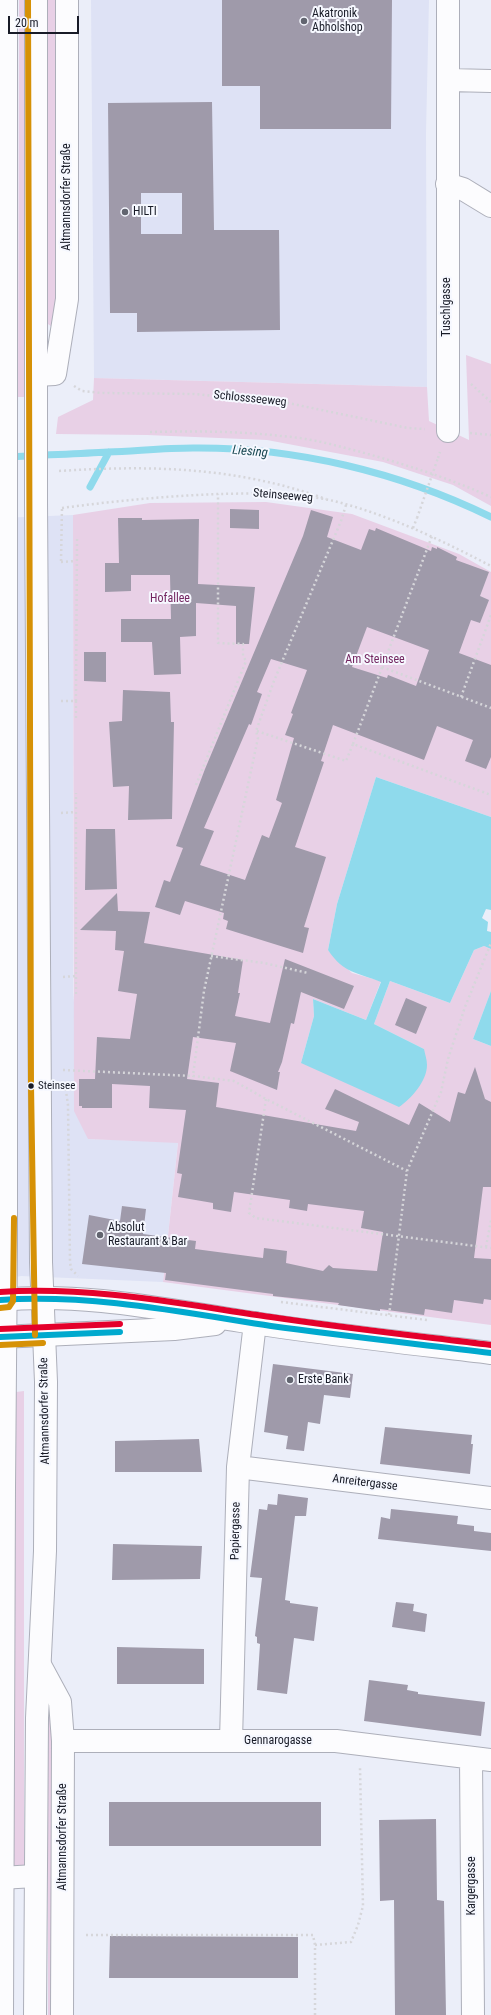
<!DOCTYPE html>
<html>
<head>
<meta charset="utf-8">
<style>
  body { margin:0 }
  #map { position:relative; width:491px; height:2015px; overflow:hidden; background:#ebeef9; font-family:"Roboto Condensed",sans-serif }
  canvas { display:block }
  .scale { position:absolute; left:8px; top:16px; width:71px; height:18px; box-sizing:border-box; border:2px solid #181b27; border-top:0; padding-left:5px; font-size:12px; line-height:14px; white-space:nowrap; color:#181b27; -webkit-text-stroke:3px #f6f8ff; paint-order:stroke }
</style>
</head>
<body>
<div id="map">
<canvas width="491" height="2015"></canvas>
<div class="scale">20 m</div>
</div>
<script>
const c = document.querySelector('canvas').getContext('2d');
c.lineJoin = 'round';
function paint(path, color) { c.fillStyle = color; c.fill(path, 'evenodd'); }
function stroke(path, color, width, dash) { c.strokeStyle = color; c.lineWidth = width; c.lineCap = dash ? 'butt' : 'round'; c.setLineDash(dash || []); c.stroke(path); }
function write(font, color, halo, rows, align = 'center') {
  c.font = font + ' "Roboto Condensed",sans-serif'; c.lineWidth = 4; c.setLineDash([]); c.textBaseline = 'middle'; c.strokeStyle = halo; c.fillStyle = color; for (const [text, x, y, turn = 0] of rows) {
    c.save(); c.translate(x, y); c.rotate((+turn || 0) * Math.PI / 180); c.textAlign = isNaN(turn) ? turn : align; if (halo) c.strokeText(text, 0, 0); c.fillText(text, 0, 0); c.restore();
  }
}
paint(new Path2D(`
  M91 0H429L426 133 427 387 94 378Z
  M73 515V992L88 1139 178 1142 163 1282 21 1276 0 1280V518Z`), '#dee2f5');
paint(new Path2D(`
  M19 0H24V397H18Z
  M48 0H61V301L52 327 48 324Z
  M466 355 491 364V506L453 485 383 462 267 440 147 435 56 434 58 417 93 400 94 378 427 387 429 421 469 440Z
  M266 502 352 514 459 554 491 572V817L376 777 337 904 328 950 352 973 381 981 366 1020 313 999 314 1016 301 1063 424 1049 374 1024 390 981 450 1003 474 950 484 946 491 949V991L473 1039 491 1046V1325L163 1282 178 1143 88 1139 74 1111 73 515 150 503Z
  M24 1391V1867L13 1868 16 1392Z
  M50 1709 53 1710 54 2015H48V1714Z`), '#e8d0e6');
paint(new Path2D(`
  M376 777 491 817V910L486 909 482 918 488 922 487 931 491 932V949L484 946 474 950 450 1003 390 981 374 1024 424 1049C425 1054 427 1060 427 1065 427 1081 411 1099 399 1107L301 1063 314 1016 313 999 366 1020 381 982C357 972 344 974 328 950L337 904Z
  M491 991V1046L473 1039Z`), '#8fdaec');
stroke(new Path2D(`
  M8 457C41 455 75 454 108 452 136 451 164 448 193 448 295 447 399 472 491 517
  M90 487 109 452`), '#8fdaec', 7);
paint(new Path2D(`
  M222 0H392L391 129H260V86H222Z
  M212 102 214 230H279L280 330 137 332V313H110L108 103ZM141 193H182V234H141Z
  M230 509 259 510V529L230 528Z
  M311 510 333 517 327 537 361 550 369 529 375 531 376 528 431 551 432 547 437 549V547L457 557 456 560 489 572 480 596 489 600 480 623 471 620 459 653 491 665V757L486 769 465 761 473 740 437 726 424 760 333 725 321 761 324 762 295 847 326 857 304 927 309 928 303 953 226 929 228 921 223 919 224 913 185 901 180 915 155 907 164 880 170 882 183 848 176 846 205 769 303 536ZM367 627 429 650 416 686 388 675 387 678 352 667ZM271 659 307 670 291 713 293 714 285 735 294 738 276 800 282 803 269 838 262 835 245 880 200 865 214 831 204 828 249 724 251 725 262 694 257 692Z
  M118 518H142V520L199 519 198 584 255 587 249 644H236V606L196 603V636L180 637 181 674 154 675 152 642H121V619H171L170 575H131V591L105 592V563H119Z
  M84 652H106V682L84 681Z
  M123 690 170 692 171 722H174L172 819 128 820 129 786 113 787 109 722 122 721Z
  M86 829H115L117 889 85 890Z
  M117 893 118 911 150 912 144 943 243 960 238 993H240L235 1016 270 1023 285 959 354 986 344 1009 301 992 294 1024 291 1023 282 1062 278 1072H280L277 1090 230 1071 236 1043 193 1037 187 1079 219 1083 216 1107 356 1131 359 1122 325 1109 335 1089 409 1125 419 1103 450 1122 458 1092 465 1094 475 1067 485 1099 491 1102V1187H483L474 1258 491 1259V1300L484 1299 483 1304 454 1300 452 1313 425 1309 424 1315 380 1309V1311L338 1305 339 1303 273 1296V1294L165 1280 166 1273 82 1264 89 1215 120 1221 122 1206 146 1209 143 1234 196 1241 195 1249 263 1258 264 1248 287 1251 286 1263 323 1271 329 1265 333 1268 377 1271 383 1232 361 1228 364 1211 308 1204 307 1211 289 1208 290 1200 234 1192 231 1212 213 1209V1203L178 1197 182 1174 177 1173 186 1110 149 1108 150 1086 112 1084V1108H82V1106H79V1079H95L97 1037 130 1039 137 994 118 991 124 951 115 950 116 931 80 930Z
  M406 998 427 1007 416 1034 395 1025Z
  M273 1364 353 1374 350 1398 324 1395 320 1424 308 1422 304 1451 286 1449 288 1436 264 1432Z
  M385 1427 472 1435 471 1444H473L470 1474 380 1464Z
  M199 1439 202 1472H115V1441Z
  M278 1494 308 1498 306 1516H295L285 1600 290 1601V1603L318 1607 314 1641 294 1638 287 1694 257 1690 260 1644 257 1643V1637L255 1636 262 1578 250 1577 259 1509 267 1510 268 1504 277 1505Z
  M391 1509 458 1516 457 1524 474 1526V1531L491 1533V1551L378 1539 381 1517 390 1519Z
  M113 1544 202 1546 200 1579 112 1580Z
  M396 1602 414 1604 413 1611 427 1614 425 1632 392 1627Z
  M117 1647 204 1649V1684H117Z
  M369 1680 408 1685 407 1690 418 1692V1694L485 1702 481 1736 364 1721Z
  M109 1802H321V1846H109Z
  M436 1819 437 1900 444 1901 446 2015H395L394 1900 380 1901 379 1820Z
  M110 1936 298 1937V1978H109Z`), '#9f9aaa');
const street = new Path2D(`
  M449 80 491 81
  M447 184 463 189 491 206
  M36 375 55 374 67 299V0
  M448 431V0
  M238 1467 491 1498
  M40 1665 60 1702 63 1741 62 2015
  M63 1741H336L491 1760
  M231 1741 238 1467 255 1323
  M471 1758 473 2015
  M0 1878 35 1876`);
const secondary = new Path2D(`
  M0 1300C80 1292 162 1309 241 1321 324 1334 408 1343 491 1353
  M0 1337 174 1329 215 1324`);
const primary = new Path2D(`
  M36 0V407
  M6 410V0
  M2 2015 4 1487 6 1246V504
  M35 2015 37 1718 45 1551 46 1382 41 1262 36 502`);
stroke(street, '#adafba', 24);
stroke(secondary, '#adafba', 24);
stroke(primary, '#adafba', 24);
stroke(new Path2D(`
  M471 384 491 402
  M74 386 82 391 101 393 195 394 288 403 408 428 425 429
  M150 432C194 431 237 431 281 436 310 438 339 446 368 454 410 466 451 479 491 497
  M470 433 491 435
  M438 458 440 452
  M59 471C153 465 237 467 326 499
  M346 505 341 521 274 681 256 731 258 738 204 991 193 1076 234 1081 266 1099 407 1171
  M62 508C114 501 166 496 219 494 255 493 298 493 334 501 389 515 441 540 491 566
  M413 528 417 518
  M61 561 62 508
  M61 562 76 561
  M382 667 491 708
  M461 697 491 615
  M61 701H76L77 539
  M76 701V720
  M257 731 346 761 353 744 491 795
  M353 744 432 536
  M196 785 246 661 243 656V644L218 643V494
  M61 813 76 812
  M211 956 264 963 308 973
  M63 977 76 976
  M76 994V793
  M63 1070 193 1076
  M65 1084 68 1105 70 1262 71 1269 78 1276
  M266 1099 249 1213 256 1218 491 1248
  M486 1247 491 1220
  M281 1302 427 1320
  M389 1315 407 1171 441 1092 448 1059 465 1007 491 943
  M86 1935H313L315 1945
  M315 2015V1945L351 1942 358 1925 363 1906 360 1767`), '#d6d6da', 2.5, [2, 3]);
stroke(street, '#fcfcfe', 22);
stroke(secondary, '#fcfcfe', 22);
stroke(primary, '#fcfcfe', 22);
const primaryBridge = new Path2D(`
  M36 407V502
  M6 504V410`);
stroke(primaryBridge, '#adafba', 24, []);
stroke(new Path2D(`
  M417 518 438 458`), '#d6d6da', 2.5, [2, 3]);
stroke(primaryBridge, '#fcfcfe', 22);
stroke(new Path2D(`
  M0 1300C92 1294 181 1312 271 1326 344 1336 418 1344 491 1353
  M0 1337 120 1332`), '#00a9ce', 6);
stroke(new Path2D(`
  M28 0 31 1085 35 1335
  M0 1308 9 1307 13 1301 14 1218
  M0 1345 43 1343`), '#d69106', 6);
stroke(new Path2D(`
  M0 1292C92 1286 181 1304 271 1317 344 1328 418 1336 491 1345
  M0 1329 120 1324`), '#e4002b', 6);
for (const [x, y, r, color] of [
  [304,21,4,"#626570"],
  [125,212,4,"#626570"],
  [31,1086,3.5,"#181b27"],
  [100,1235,4,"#626570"],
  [290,1380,4,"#626570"]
]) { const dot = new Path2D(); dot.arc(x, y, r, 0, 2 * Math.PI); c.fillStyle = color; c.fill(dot); stroke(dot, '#f6f8ff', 1.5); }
write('11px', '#181b27', '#f6f8ff', [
  ["Steinsee",38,1086]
], 'left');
write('12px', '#181b27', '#f6f8ff', [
  ["Akatronik",312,14],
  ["Abholshop",312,28],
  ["HILTI",133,212],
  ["Absolut",108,1228],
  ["Restaurant & Bar",108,1242],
  ["Erste Bank",298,1380]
], 'left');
write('12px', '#181b27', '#f6f8ff', [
  ["Altmannsdorfer Straße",67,197,-90],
  ["Tuschlgasse",447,307,-90],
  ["Schlossseeweg",250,399,6],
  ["Steinseeweg",283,496,5],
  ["Altmannsdorfer Straße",45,1411,-91],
  ["Anreitergasse",365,1483,7],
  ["Papiergasse",236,1531,-89],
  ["Gennarogasse",278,1741],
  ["Altmannsdorfer Straße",63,1837,-90],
  ["Kargergasse",472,1886,-90]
]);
write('12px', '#732560', '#f6f8ff', [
  ["Hofallee",170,599],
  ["Am Steinsee",375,660]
]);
write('italic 13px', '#184751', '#f6f8ff', [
  ["Liesing",250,452,5]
]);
</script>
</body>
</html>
